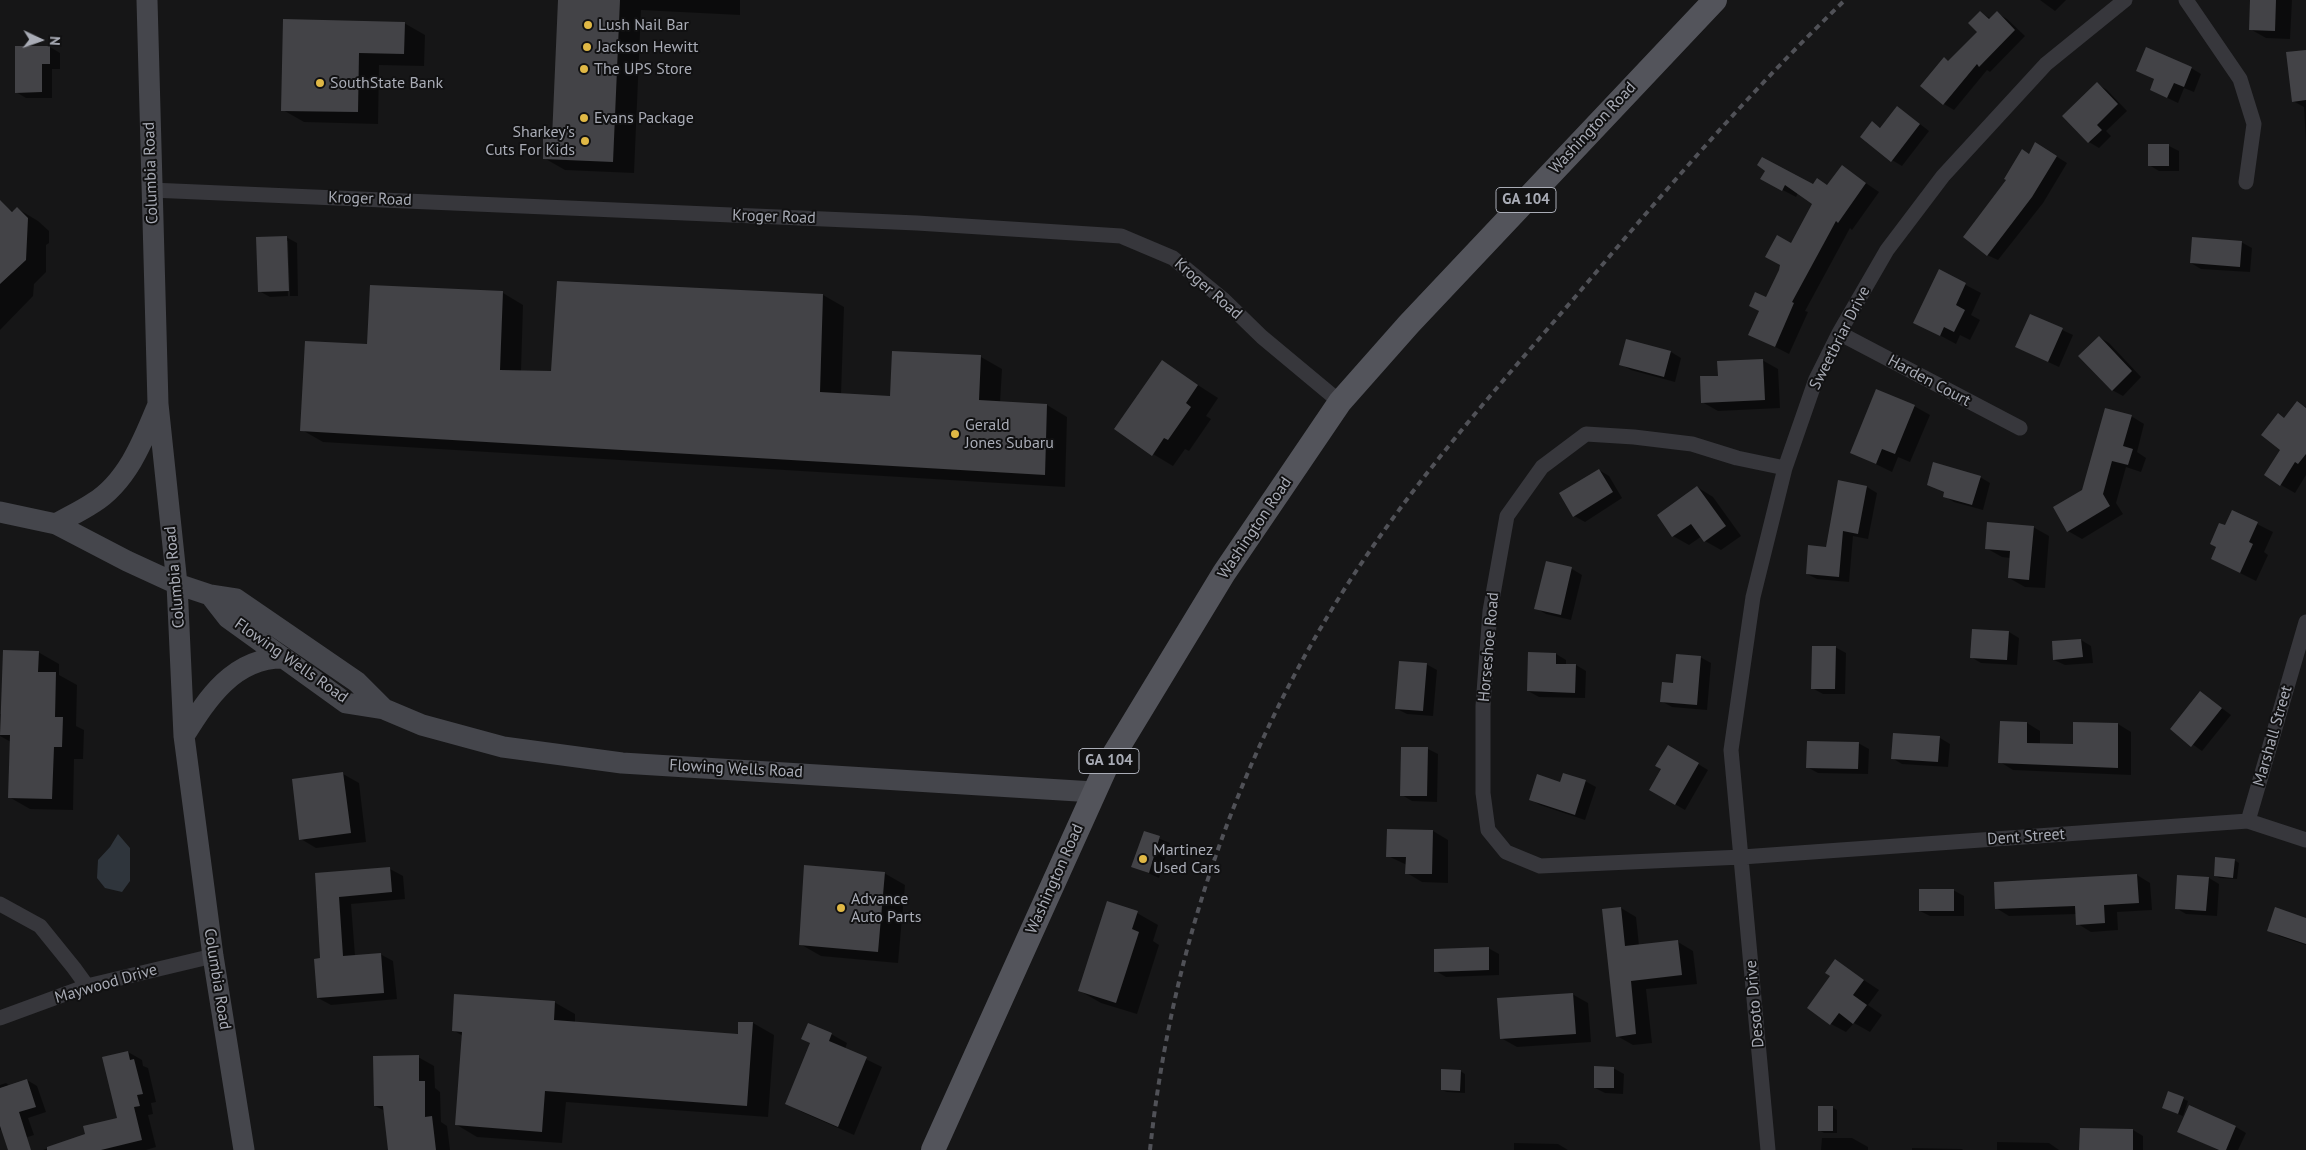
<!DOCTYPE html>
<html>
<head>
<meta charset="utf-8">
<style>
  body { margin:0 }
  #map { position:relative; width:2306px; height:1150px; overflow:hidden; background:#161617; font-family:"PT Sans",sans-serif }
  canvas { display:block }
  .north { position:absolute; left:15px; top:15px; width:50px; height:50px; -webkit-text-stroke:4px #111112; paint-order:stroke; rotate:93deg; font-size:14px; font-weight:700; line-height:20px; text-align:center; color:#a9acb6 }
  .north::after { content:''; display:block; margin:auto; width:18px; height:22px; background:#a9acb6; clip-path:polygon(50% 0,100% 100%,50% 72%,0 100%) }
</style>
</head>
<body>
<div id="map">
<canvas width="2306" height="1150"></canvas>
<div class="north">N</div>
</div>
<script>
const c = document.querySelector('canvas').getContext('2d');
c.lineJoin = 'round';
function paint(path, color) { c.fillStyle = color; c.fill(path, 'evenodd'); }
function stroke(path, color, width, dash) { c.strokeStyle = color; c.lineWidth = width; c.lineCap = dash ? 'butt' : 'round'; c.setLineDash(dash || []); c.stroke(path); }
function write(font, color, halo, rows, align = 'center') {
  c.font = font + ' "PT Sans",sans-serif'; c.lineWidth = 4; c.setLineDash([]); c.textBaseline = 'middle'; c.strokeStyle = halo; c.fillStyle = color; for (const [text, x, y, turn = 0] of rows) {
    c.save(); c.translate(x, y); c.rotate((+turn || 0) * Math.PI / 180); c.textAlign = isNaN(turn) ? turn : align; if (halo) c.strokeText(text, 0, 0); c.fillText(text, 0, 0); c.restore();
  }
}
paint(new Path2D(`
  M118 834 130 848V881L122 892 105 888 97 878 98 860 110 847Z`), '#2f353c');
paint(new Path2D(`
  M560 0H740V15L641 10 634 173 565 170 544 158 553 139Z
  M2040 0H2066L2055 11Z
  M2251 0H2292L2290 39 2266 38 2250 29Z
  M1980 12 1991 19 1997 13 2007 19 2025 36 1990 72 1987 70 1954 110 1944 104 1949 62 1979 32Z
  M285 20 404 23 425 35 424 66 379 65 378 124 304 122 283 110Z
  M50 47 60 53V69H52V98H26L16 92Z
  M2306 51V142L2304 107 2293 101Z
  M2191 68 2201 74 2194 92 2184 88 2178 103 2151 90 2155 80 2137 70Z
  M2097 84 2107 90 2127 111 2106 131 2111 136 2099 148 2089 142Z
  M1907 114 1929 131 1902 166 1892 160 1872 123 1881 128Z
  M2169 146 2179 151V171H2159L2149 165Z
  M2046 150 2067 163 2043 203 1998 260 1987 255 2030 155Z
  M1842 167 1879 192 1852 230 1850 228 1805 311 1808 312 1789 354 1750 334 1791 245 1814 204 1798 193 1796 197 1762 179 1828 186Z
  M5 207 14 212 18 209 38 221 49 231V243L46 245V272L34 284 33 296 0 330V213Z
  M286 237 297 243 298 296H290L288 241H286L288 296 270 297 259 291Z
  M2241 242 2252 248 2250 272 2201 269 2191 263Z
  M1939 271 1981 293 1971 315 1980 320 1970 340 1960 335 1956 344 1915 322Z
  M558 282 823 295 844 307 841 395 891 398 894 352 981 357 1002 369 1000 403 1047 405 1067 417 1065 487 323 442 302 430 368 345 503 293 523 305 521 371 552 372Z
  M2030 315 2073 335 2059 367 2016 347Z
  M2099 337 2109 343 2141 377 2123 396 2112 390Z
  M1627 340 1671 352 1681 358 1675 382 1631 370 1620 364Z
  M1762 360 1778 369 1780 408 1718 411 1702 402 1719 377Z
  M1162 362 1218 398 1206 416 1211 419 1189 451 1185 449 1173 466 1153 454Z
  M2297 403 2306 407V475L2295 493 2281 485 2285 419Z
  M1914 406 1930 415 1910 462 1898 457 1892 472 1851 452Z
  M2131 416 2144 424 2137 452 2146 458 2141 472 2126 467 2116 503 2123 514 2082 539 2068 531 2083 490Z
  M1599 470 1609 476 1622 498 1585 522 1574 516Z
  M1980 477 1990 483 1983 510 1954 502 1944 496 1945 493 1928 484Z
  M1697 487 1713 497 1741 536 1721 550 1705 541 1702 536 1689 545 1673 536 1658 516Z
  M1867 487 1877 493 1868 539 1853 536 1849 582 1817 579 1807 574 1827 548Z
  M2233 512 2273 532 2264 552 2268 555 2256 581 2212 559Z
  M2033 527 2049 536 2045 588 2025 587 2009 578 2010 558 2002 557 1986 548Z
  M1547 562 1572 569 1582 575 1571 620 1546 614 1536 608Z
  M2009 632 2019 638 2017 665 1981 663 1971 657Z
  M2081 640 2091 646 2093 663 2065 665 2054 660Z
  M1835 647 1846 653 1845 694H1823L1812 688Z
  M38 652 59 664V675L77 685 76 726 84 730 83 759H74L73 810 30 809 9 797 11 742 0 736V714H3Z
  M1556 654 1566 660V665H1576L1586 671 1585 698 1539 697 1528 691Z
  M1700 657 1711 663 1707 710 1672 707 1661 701 1674 684Z
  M1426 664 1437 670 1433 716 1407 714 1397 709Z
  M2200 692 2231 715 2202 751 2171 729Z
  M2001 722 2027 723 2040 731V744L2074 745 2118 724 2131 732V775L2013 770 2000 762Z
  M1894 734 1940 738 1950 744 1948 767 1902 764 1892 758Z
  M1858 743 1869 749 1868 774 1818 773 1807 767Z
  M1668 746 1708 770 1685 810 1650 790 1662 769Z
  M1428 749 1438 754 1437 802 1412 801 1402 795Z
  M343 774 359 783 366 842 316 848 301 839Z
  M1585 781 1596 787 1585 820 1540 805 1530 799 1561 783Z
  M1433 831 1448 840V883L1422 882 1407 873V865L1388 856Z
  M1145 833 1170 843 1159 878 1133 866Z
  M2234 860 2239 863 2237 879 2220 878 2215 876Z
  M390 869 403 876 405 899 351 904 355 956 380 954 393 961 397 999 331 1005 318 998 322 959 317 874Z
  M884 873 905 885 898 963 821 956 800 944Z
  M2137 875 2150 883 2152 910 2117 912 2118 930 2091 932 2078 924 2077 914 2009 916 1996 908Z
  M2178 876 2209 878 2219 884 2217 916 2186 914 2176 908Z
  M1953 890 1964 896V916H1930L1920 911Z
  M1621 908 1636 917 1639 946 1678 942 1693 951 1697 984 1646 989 1652 1043 1633 1045 1617 1036Z
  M1137 913 1158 925 1153 941 1159 945 1137 1014 1101 1003 1080 991Z
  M2306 919V945L2279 936 2269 930Z
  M1488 948 1499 954V975L1446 977 1436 971Z
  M1835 961 1879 990 1868 1005 1882 1015 1870 1032 1854 1023 1846 1032 1831 1024V976Z
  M1572 994 1588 1003 1591 1042 1517 1047 1501 1038Z
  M554 1002 575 1014V1023L739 1036 753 1023 774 1035 768 1117 566 1102 562 1143 477 1137 457 1125 463 1036 453 1030Z
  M831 1034 847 1043 845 1049 882 1067 854 1135 802 1112 786 1103Z
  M128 1052 142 1060 143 1066 148 1068 156 1102 151 1103 153 1114 148 1115 156 1147 146 1150H43L87 1135 119 1119Z
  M418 1057 434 1066 435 1088 440 1092 441 1122 447 1126 450 1150H390L385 1111 375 1106Z
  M1613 1068 1624 1074 1623 1094 1605 1093 1595 1088Z
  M1460 1071 1465 1074V1093L1447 1092 1442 1090Z
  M27 1080 37 1086 46 1112 28 1118 34 1135 15 1141 2 1129 0 1130V1085L6 1083 10 1086Z
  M2169 1093 2188 1101 2183 1116 2168 1110Z
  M1832 1107 1837 1110V1133H1824L1819 1130Z
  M2236 1127 2246 1133 2238 1150H2218L2179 1131Z
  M2133 1130 2143 1136V1150H2081Z
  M1822 1138H1852L1868 1147V1150H1821Z
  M1997 1142 2049 1143 2059 1150H1997Z
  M1514 1143 1558 1144 1568 1150H1514Z
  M1912 1148 1962 1149 1963 1150H1912Z`), '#0007');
paint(new Path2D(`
  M558 0H620L613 162 543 159V138H552Z
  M2250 0H2276L2275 31 2249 30Z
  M1980 11 1989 19 1997 11 2015 30 1979 67 1977 64 1943 105 1920 86 1944 57 1948 61 1977 32 1968 23Z
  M283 19 405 22 404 54 359 53 358 112 281 111Z
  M15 46H50V64H42V92L15 93Z
  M2146 47 2192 67 2184 87 2174 83 2167 98 2150 90 2154 79 2136 71Z
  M2306 50V100L2292 102 2286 52Z
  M2097 82 2118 104 2097 125 2102 130 2088 143 2062 116Z
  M1897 106 1920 124 1891 162 1860 137 1872 121 1880 128Z
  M2035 142 2057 156 2032 197 1987 256 1963 237 2006 180 2004 179 2022 149 2029 154Z
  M2148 144H2169V166H2148Z
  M1762 157 1813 184 1817 178 1827 185 1842 165 1866 183 1838 223 1836 221 1792 302 1794 303 1775 347 1748 335 1759 311 1749 306 1755 292 1766 297 1779 270 1780 265 1765 257 1777 235 1791 243 1812 204 1785 185 1782 191 1760 179 1765 171 1757 165Z
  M0 200 12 212 17 207 28 218 26 260 0 284Z
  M287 236 289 291 258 292 256 237Z
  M2192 237 2242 241 2240 267 2190 263Z
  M1939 269 1966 283 1956 305 1965 310 1954 332 1944 327 1940 336 1913 323Z
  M557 281 823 294 820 392 890 396 892 351 981 355 979 400 1047 404 1045 475 300 431 305 341 367 344 370 285 503 291 500 370 551 371Z
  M2030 314 2063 328 2048 362 2015 347Z
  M2099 336 2132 371 2112 391 2078 356Z
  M1626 339 1671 351 1664 377 1619 365Z
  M1763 359 1765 400 1701 403 1700 376H1718L1717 361Z
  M1162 360 1198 385 1186 403 1191 407 1168 440 1164 438 1152 456 1114 429Z
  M1876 389 1915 405 1895 454 1882 449 1876 464 1850 453Z
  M2297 401 2306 408V454L2298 464 2295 462 2280 486 2264 475 2280 450 2261 435 2278 413 2284 418Z
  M2105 408 2132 415 2123 446 2133 449 2128 465 2112 461 2103 494 2110 506 2067 532 2053 507 2082 490Z
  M1933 462 1981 476 1972 505 1943 497 1944 492 1927 485Z
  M1599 469 1613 492 1573 517 1559 493Z
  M1838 480 1867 486 1858 534 1843 531 1839 577 1806 574 1808 545 1826 547Z
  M1697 486 1726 526 1704 542 1691 524 1672 537 1657 515Z
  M2232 510 2258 522 2249 542 2253 544 2240 573 2211 559 2216 547 2210 544 2219 523 2225 525Z
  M1987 522 2034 526 2029 580 2008 578 2010 551 1985 549Z
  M1546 561 1572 567 1561 615 1534 609Z
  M1972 629 2009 631 2007 660 1970 658Z
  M2081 639 2083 657 2053 660 2052 641Z
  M1812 646H1836L1835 689H1811Z
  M3 650 39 651 38 672H56L55 717H63L62 747H54L52 799 8 798 10 735H0Z
  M1528 652 1556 653V664H1576L1575 693 1527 691Z
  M1676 654 1701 656 1697 705 1660 702 1662 682 1673 683Z
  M1399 661 1427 663 1423 711 1395 709Z
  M2200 691 2222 708 2191 747 2170 729Z
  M2000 721 2027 722V743L2073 744V722L2118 723V768L1998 763Z
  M1893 733 1940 736 1938 762 1891 759Z
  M1807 741 1859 742 1858 769 1806 768Z
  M1668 745 1699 763 1675 805 1649 790 1661 769 1655 766Z
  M1401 747H1428L1427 796H1400Z
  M343 772 351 833 299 840 292 779Z
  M1563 773 1586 780 1575 815 1529 800 1537 774 1560 782Z
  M1387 829 1433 830 1432 874H1405L1406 857H1386Z
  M1144 831 1160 836 1149 873 1131 867Z
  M2215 857 2235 859 2233 878 2214 876Z
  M804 865 885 872 878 952 799 945Z
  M390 867 392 892 339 897 343 956 381 953 384 993 317 998 314 959 320 958 315 873Z
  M2137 874 2139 903 2104 905 2105 923 2076 925 2075 906 1995 909 1994 882Z
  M2177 875 2209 877 2206 911 2175 909Z
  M1919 889H1954V911H1919Z
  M1107 901 1138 911 1132 929 1139 932 1116 1003 1078 991Z
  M1621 907 1625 946 1678 940 1682 975 1631 981 1636 1034 1616 1037 1602 909Z
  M2275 907 2306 918V944L2267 931Z
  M1489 947V970L1434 972V949Z
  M1835 959 1864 980 1853 995 1867 1005 1853 1024 1839 1013 1830 1025 1807 1008 1830 976 1825 973Z
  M1573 993 1576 1034 1500 1039 1497 998Z
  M454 994 555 1001 554 1020 738 1034V1022H753L747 1106 545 1091 542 1132 455 1125 462 1032 452 1031Z
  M808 1023 832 1033 829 1041 867 1057 838 1127 785 1104 810 1043 801 1039Z
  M128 1051 130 1060 134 1059 143 1094 137 1095 140 1106 134 1107 142 1140 101 1150H47V1147L85 1134 83 1126 117 1118 102 1057Z
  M419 1055V1081H425V1117L432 1116 436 1150H388L383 1106H374L373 1056Z
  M1594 1066 1614 1067V1088H1594Z
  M1441 1069 1461 1070 1460 1091 1441 1090Z
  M27 1079 36 1107 19 1112 31 1150H8L0 1126V1088Z
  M2168 1091 2184 1097 2178 1114 2162 1108Z
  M2189 1105 2236 1126 2226 1150H2219L2177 1132Z
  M1818 1106H1833V1131H1818Z
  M2080 1128 2133 1129V1150H2079Z`), '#434347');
stroke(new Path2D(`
  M2186 0 2240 79 2254 124 2246 182
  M151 190 917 223 1121 236 1173 258 1224 300 1262 337 1340 402
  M1839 333 2020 428
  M1785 468 1737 458 1692 444 1634 437 1586 434 1542 467 1507 516 1490 611 1483 706V793L1488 830 1506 852 1540 866 1742 857 2248 821 2306 840
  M2248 821 2306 622
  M0 904 40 926 74 968 87 986
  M0 1018 87 986 213 956
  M1768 1150 1731 750 1753 597 1785 468 1816 379 1839 333 1887 250 1943 176 2046 64 2125 0`), '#37373c', 15);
stroke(new Path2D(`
  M147 0 158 404 177 584 184 736 213 956 244 1150
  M0 512 56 524 127 561 177 584 210 595 236 599 357 682 384 709
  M56 524C68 517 81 511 93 503 127 482 143 441 157 407
  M210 595 228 618 346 703 384 709 422 725 503 747 622 763 1094 792
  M184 736C207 699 234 657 284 658`), '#45464c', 21);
stroke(new Path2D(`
  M933 1150 1105 769 1224 573 1340 402 1409 324 1715 0`), '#53545b', 24);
stroke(new Path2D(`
  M1150 1150C1173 933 1250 721 1376 542 1436 456 1508 375 1576 296 1662 194 1749 92 1845 0`), '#505157', 4, [6, 5]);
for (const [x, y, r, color] of [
  [588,25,5,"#e0b845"],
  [587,47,5,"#e0b845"],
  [584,69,5,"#e0b845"],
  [320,83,5,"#e0b845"],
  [584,118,5,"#e0b845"],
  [585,141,5,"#e0b845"],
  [955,434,5,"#e0b845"],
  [1143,859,5,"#e0b845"],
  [841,908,5,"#e0b845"]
]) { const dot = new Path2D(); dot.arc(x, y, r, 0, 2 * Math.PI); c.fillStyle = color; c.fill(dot); stroke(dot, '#111112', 2); }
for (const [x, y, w] of [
  [1526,200,60],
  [1109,761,60]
]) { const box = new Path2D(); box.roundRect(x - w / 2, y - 12.5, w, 25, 4); c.fillStyle = '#111112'; c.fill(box); stroke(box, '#a9acb6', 1); }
write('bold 15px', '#a9acb6', null, [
  ["GA 104",1526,200],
  ["GA 104",1109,761]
]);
write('16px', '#a9acb6', '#111112', [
  ["Lush Nail Bar",598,25],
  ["Jackson Hewitt",597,47],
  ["The UPS Store",594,69],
  ["SouthState Bank",330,83],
  ["Evans Package",594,118],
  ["Sharkey's",575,132,"right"],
  ["Cuts For Kids",575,150,"right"],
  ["Gerald",965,425],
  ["Jones Subaru",965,443],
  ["Martinez",1153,850],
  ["Used Cars",1153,868],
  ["Advance",851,899],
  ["Auto Parts",851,917]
], 'left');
write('16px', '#a9acb6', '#111112', [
  ["Washington Road",1593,128,-47],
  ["Columbia Road",151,173,-92],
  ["Kroger Road",370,199,2],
  ["Kroger Road",774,217,2],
  ["Kroger Road",1208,289,41],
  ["Sweetbriar Drive",1840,338,-63],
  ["Harden Court",1929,381,28],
  ["Washington Road",1255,528,-56],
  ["Columbia Road",175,577,-95],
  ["Horseshoe Road",1489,647,-85],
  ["Flowing Wells Road",291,661,35],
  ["Marshall Street",2273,736,-74],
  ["Flowing Wells Road",736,769,3],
  ["Dent Street",2026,837,-4],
  ["Washington Road",1055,879,-66],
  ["Columbia Road",217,979,81],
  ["Maywood Drive",106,984,-16],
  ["Desoto Drive",1755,1004,-95]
]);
</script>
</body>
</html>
